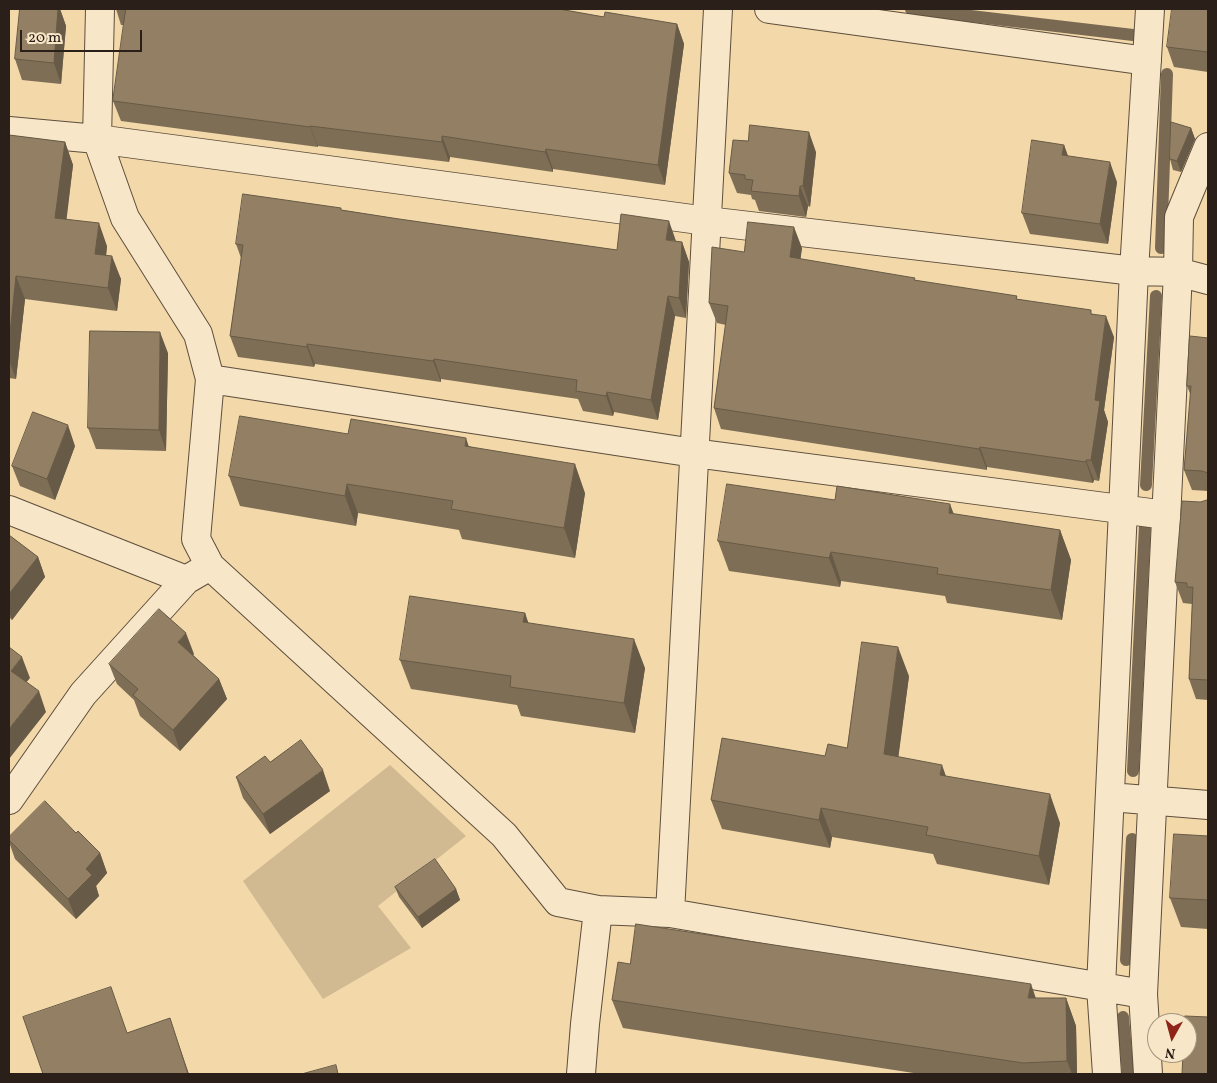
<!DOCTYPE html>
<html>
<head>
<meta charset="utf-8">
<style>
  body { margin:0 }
  #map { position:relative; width:1217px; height:1083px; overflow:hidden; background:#f3d8a9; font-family:Vollkorn,serif }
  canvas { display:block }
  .frame { position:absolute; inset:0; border:10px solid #2b2019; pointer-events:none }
  .north { position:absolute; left:1147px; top:1013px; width:50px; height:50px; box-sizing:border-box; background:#f7e6c7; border:1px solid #a59781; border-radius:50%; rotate:187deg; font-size:14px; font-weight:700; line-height:20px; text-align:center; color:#2b2019 }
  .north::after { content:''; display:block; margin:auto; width:18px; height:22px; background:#8f2418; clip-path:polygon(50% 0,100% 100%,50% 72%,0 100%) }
  .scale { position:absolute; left:20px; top:30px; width:122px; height:22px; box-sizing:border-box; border:2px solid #2b2019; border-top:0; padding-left:6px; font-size:15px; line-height:18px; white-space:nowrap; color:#2b2019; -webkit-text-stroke:4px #f7e6c7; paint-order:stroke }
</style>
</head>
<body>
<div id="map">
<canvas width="1217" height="1083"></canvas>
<div class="frame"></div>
<div class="north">N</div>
<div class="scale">20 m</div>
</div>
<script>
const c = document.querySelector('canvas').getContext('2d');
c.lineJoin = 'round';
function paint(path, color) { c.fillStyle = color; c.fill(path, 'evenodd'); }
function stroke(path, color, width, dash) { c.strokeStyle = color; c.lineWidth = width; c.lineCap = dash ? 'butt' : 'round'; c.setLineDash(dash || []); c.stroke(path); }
paint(new Path2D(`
  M390 765 466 836 378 906 411 948 323 999 243 881Z`), '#d1b991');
stroke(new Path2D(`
  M911 9 1133 35
  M1161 248 1167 74
  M1146 485 1156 296
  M1133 771 1145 525
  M1126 960 1132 839
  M1123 1017 1128 1074`), '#7a6952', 12);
const street = new Path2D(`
  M100 9 97 139 125 218 198 334 210 379 196 539 210 566 504 835 558 902 598 910 585 1024 581 1074
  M718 9 670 913 1143 994
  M769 9 1147 61
  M9 131 97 139 707 221 1134 271 1178 272 1208 280
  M210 379 694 453 1166 515
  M9 510 186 580
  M1110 797 1208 805
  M9 800 83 694 186 580 210 566
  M598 910 670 913
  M1107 1074 1101 987 1134 271 1150 9
  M1148 1074 1143 994 1178 272 1179 217 1208 147`);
stroke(street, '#5d4e3d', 30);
stroke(street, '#f7e6c7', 28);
paint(new Path2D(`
  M20 9H60L66 26 61 84 22 80 15 59Z
  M116 9H559L604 17 677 24 684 44 665 185 553 169V172L450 157 449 162 318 146V147L121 121 113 101 124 25H121Z
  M1208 9V72L1174 67 1167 47Z
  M1191 128 1195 139 1181 172 1173 170 1170 159Z
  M9 135 65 142 73 165 66 219 107 246 106 255 121 279 117 311 25 299 16 379 9 378Z
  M1064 145 1068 156 1117 182 1108 244 1030 234 1022 213Z
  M816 152 810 207 808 206 806 217 759 211 755 200 752 199 751 195 737 193 729 173Z
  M342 210 399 219 617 250 676 241 682 242 689 262 686 318 675 316 658 420 614 412 613 416 583 411 578 399 441 379V382L315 364 314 367 238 357 230 336 241 258 236 244Z
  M802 248 800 259 1018 299 1093 314 1114 337 1104 410 1108 422 1099 481 1094 480 1093 483 987 467V470L721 429 714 408 726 325 717 323 709 303 744 252Z
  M1208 338V491L1192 490 1184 470 1191 396 1187 386Z
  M168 353 166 451 96 449 88 428Z
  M348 434 469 446 585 493 575 558 462 539 459 530 358 513 356 526 240 506 229 476Z
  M75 446 55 500 20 486 12 466Z
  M835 500 954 514 1060 530 1071 560 1062 620 947 603 945 596 841 581 840 587 729 571 718 541Z
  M1208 500V700L1196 699 1189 679 1192 604 1183 603 1175 582 1200 502Z
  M9 535 38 557 45 577 12 620 9 617Z
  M525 613 528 623 645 668 635 733 521 716 517 705 411 689 400 660Z
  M194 654 193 655 219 679 227 699 180 751 140 716 134 700 117 684 109 664Z
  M909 676 898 757 1060 823 1049 885 937 864 933 854 832 837 830 848 722 829 711 800 847 748Z
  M270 762 330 791 270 834 243 798 236 777Z
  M76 833 100 853 107 873 96 886 99 896 76 919 15 859 9 842V837Z
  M1208 836V929L1181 927 1170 898Z
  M395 887 456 889 460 900 422 928 399 897Z
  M630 964 1035 998H1066L1076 1026 1077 1074H920L623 1028 612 1000Z`), '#7e6e56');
paint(new Path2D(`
  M58 9H60L66 26 61 84 54 63Z
  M677 24 684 44 665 185 658 165Z
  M310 126 318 146V147L310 127Z
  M1191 128 1195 139 1181 172 1177 161Z
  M809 132 816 152 810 207 803 186Z
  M442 136 450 157 449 162 442 142Z
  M65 142 73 165 64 241 55 218Z
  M1064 145 1071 165 1062 155Z
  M546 149 553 169V172L545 152Z
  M1110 162 1117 182 1108 244 1100 224Z
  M800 186 808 206 806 217 799 196Z
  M669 221 676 241 666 240Z
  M99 223 107 246 104 277 95 254Z
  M794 227 802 248 798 278 790 257Z
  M682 242 689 262 686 318 679 298Z
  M112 256 121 279 117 311 108 288Z
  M16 276 25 299 16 379 9 360V343Z
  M668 296 675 316 658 420 651 400Z
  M1106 316 1114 337 1104 410 1108 422 1099 481 1091 460 1095 400Z
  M160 332 168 353 166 451 159 430Z
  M307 344 315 364 314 367 307 347Z
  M434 359 441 379V382L433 361Z
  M607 392 614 412 613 416 606 396Z
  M68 425 75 446 55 500 47 479Z
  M466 438 476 468 465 446Z
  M980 447 987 467V470L979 449Z
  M1086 460 1094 480 1093 483 1086 462Z
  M575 464 585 493 575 558 564 528Z
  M347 484 358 513 356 526 345 496Z
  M950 504 961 533 949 513Z
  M1060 530 1071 560 1062 620 1051 590Z
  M831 552 841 581 840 587 829 558Z
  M38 557 45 577 12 620 9 610V594Z
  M525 613 535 642 523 622Z
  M186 633 194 654 186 662 178 642Z
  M634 639 645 668 635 733 624 703Z
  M898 647 909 676 895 783 884 754Z
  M22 657 30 678 19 691 11 671Z
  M219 679 227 699 180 751 173 730Z
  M39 691 46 712 9 759V729Z
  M942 765 952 793 940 775Z
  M323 770 330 791 270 834 263 814Z
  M1050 794 1060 823 1049 885 1039 856Z
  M821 808 832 837 830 848 819 820Z
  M100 853 107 873 96 886 99 896 76 919 68 899 86 869Z
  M456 889 460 900 422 928 418 917Z
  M1031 984 1041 1013 1028 998Z
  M1066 998 1076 1026 1077 1074H1072L1067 1061Z
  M170 1018 178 1042 189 1074H188Z`), '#675a46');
const building = new Path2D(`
  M20 9H58L54 63 15 59Z
  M126 9H559L604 17 605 12 677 24 658 165 546 149 545 152 442 136V142L310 126V127L113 101Z
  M1172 9H1208V52L1167 47Z
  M1171 122 1191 128 1177 161 1170 159Z
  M750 125 809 132 803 186H800L799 196 751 191 753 180 745 179V175L729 173 733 140 748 141Z
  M9 135 65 142 55 218 99 223 95 254 112 256 108 288 16 276 9 343Z
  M1032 140 1064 145 1062 155 1110 162 1100 224 1022 213Z
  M243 194 341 208V210L399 219 617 250 621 214 669 221 666 240 682 242 679 298 668 296 651 400 607 392 606 396 576 391 577 380 434 359 433 361 307 344V347L230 336 243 245 236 244Z
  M748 222 794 227 790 257 915 278 914 280 1017 296 1016 299 1091 310V314L1106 316 1095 400 1100 401 1091 460H1086V462L980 447 979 449 714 408 728 306 709 303 712 247 744 252Z
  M90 331 160 332 159 430 88 428Z
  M1190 336 1208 338V473L1202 471 1184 470 1191 386H1187Z
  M33 412 68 425 47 479 12 466Z
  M240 416 348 434 351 419 466 438 465 446 575 464 564 528 451 509 453 501 347 484 345 496 229 476Z
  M727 484 835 500 837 486 950 504 949 513 1060 530 1051 590 937 574 938 568 831 552 829 558 718 541Z
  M1208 500V680L1189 679 1193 587H1187V583L1175 582 1182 501 1200 502Z
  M9 535 38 557 9 594Z
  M410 596 525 613 523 622 634 639 624 703 510 687 511 676 400 660Z
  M159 609 186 633 178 642 219 679 173 730 133 695 138 689 109 664Z
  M862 642 898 647 884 754 942 765 940 775 1050 794 1039 856 926 835 928 827 821 808 819 820 711 800 722 738 825 756 828 744 847 748Z
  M9 647 22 657 11 671 39 691 9 729Z
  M301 740 323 770 263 814 236 777 265 756 270 762Z
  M45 801 76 833 78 831 100 853 86 869 92 875 68 899 9 840V837Z
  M1174 834 1208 836V900L1170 898Z
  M435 859 456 889 418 917 395 887Z
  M636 924 1031 984 1028 998H1066L1067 1061 1023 1063 612 1000 618 962 630 964Z
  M111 987 127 1033 170 1018 188 1074H43L23 1017Z
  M1185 1016 1208 1017V1074H1182L1183 1053H1187V1023H1185Z
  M336 1065 338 1074H302Z`);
paint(building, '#938064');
stroke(building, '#675a46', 1);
</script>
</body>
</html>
